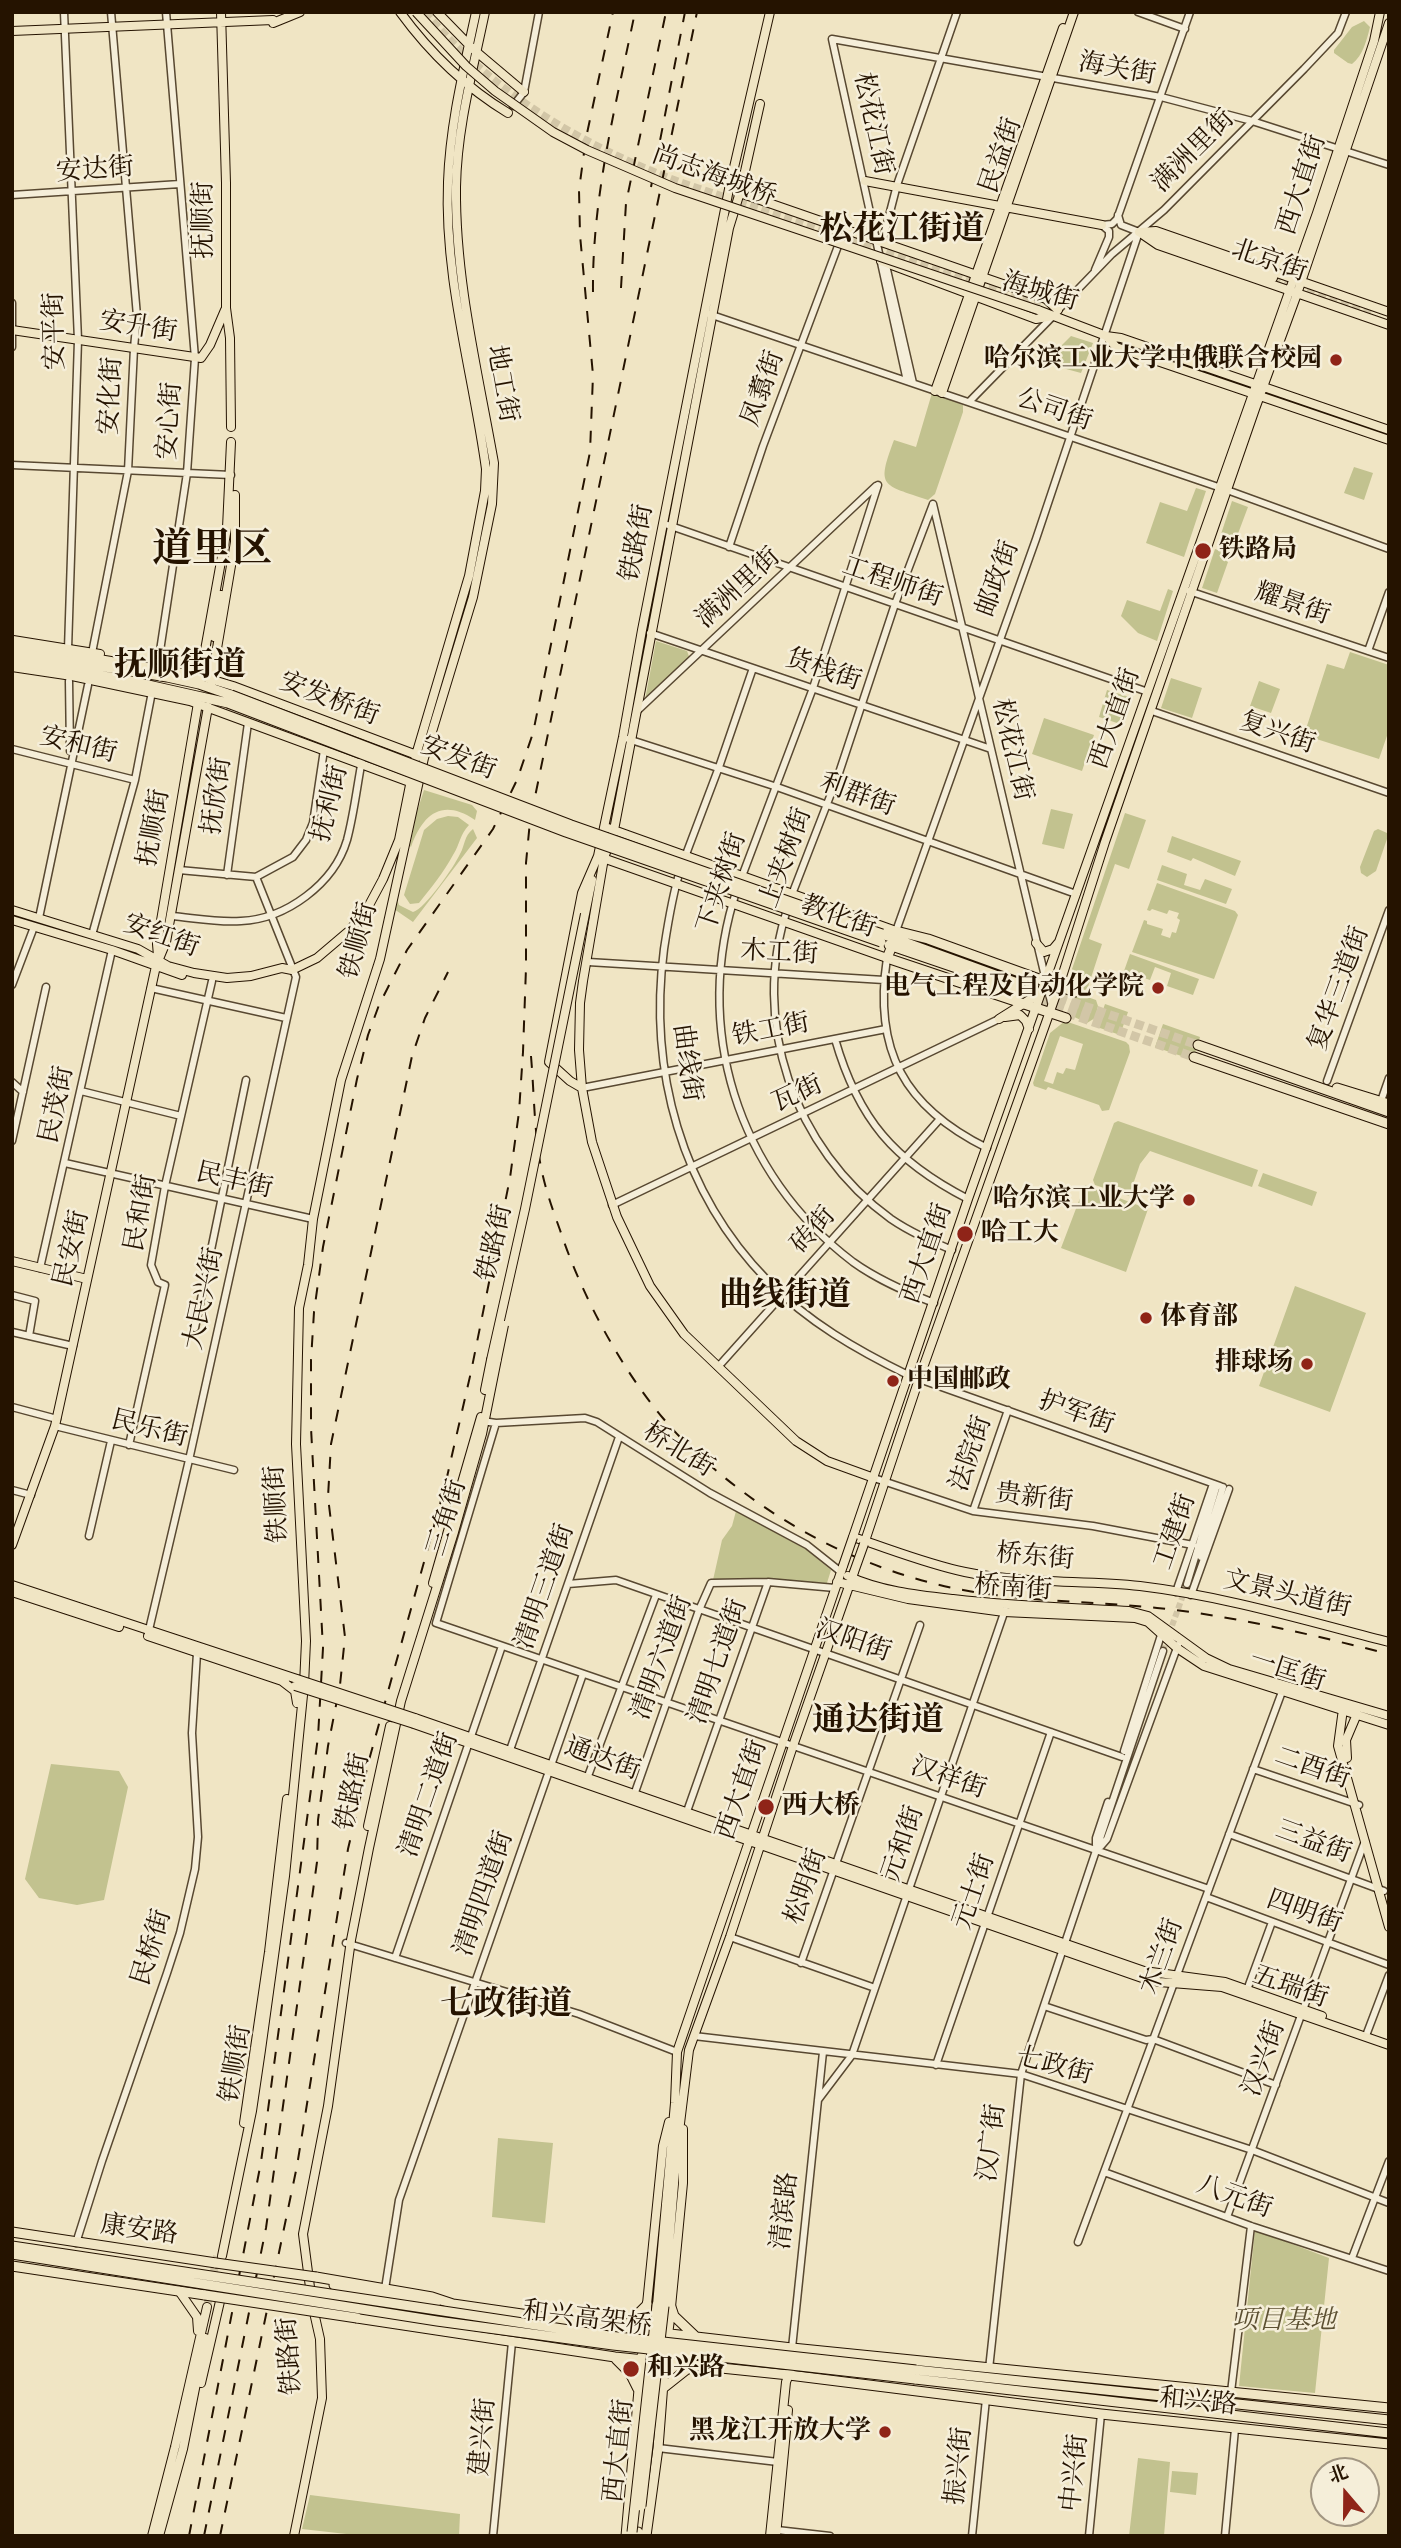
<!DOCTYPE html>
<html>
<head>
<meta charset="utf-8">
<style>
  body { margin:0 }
  #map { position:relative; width:1401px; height:2548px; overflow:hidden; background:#f0e5c4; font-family:Cardo,"Noto Serif SC",serif }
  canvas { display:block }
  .frame { position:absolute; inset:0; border:14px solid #251300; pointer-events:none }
  .north { position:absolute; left:1310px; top:2457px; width:70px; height:70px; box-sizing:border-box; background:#f5eed9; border:2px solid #a29682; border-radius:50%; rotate:340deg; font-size:19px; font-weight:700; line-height:28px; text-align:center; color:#251300 }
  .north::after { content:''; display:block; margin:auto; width:24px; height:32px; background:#8f2418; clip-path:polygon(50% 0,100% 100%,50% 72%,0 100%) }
</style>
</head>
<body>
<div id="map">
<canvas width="1401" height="2548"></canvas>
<div class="frame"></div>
<div class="north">北</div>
</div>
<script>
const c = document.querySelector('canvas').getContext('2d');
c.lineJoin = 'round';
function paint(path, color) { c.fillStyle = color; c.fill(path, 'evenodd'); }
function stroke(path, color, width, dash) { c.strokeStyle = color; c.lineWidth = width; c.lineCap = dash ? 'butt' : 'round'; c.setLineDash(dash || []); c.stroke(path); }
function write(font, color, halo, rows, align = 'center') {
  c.font = font + ' Cardo,"Noto Serif SC",serif'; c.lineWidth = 5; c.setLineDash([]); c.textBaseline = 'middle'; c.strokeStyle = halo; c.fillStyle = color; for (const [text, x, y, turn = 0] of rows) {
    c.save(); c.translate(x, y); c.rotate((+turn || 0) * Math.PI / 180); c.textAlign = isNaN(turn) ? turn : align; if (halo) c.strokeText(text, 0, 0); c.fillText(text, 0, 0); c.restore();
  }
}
paint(new Path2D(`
  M1364 21 1370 27C1367 39 1363 56 1352 64L1348 63 1334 53V50L1352 27Z
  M1071 336 1093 343 1081 373 1044 363Z
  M932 393 963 405V412L935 494 928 500C882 484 876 488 894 440L916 447Z
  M1354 467 1373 473 1364 500 1344 493Z
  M1196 488 1206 491 1184 557 1146 543 1160 502 1187 511Z
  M1232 501 1248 507 1236 539 1227 546 1218 543Z
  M1215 549 1224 552 1228 562 1217 593 1202 588Z
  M1168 589 1173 591 1157 641 1138 633 1121 616 1127 600 1160 611Z
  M656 641 687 651 690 659 645 700Z
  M1350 652 1389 665V730L1379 759 1304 735 1327 664 1344 669Z
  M1171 678 1202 688 1192 718 1161 708Z
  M1259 681 1280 689 1271 713 1250 706Z
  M1107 690 1129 697 1120 724 1099 717Z
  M1044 718 1094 735 1082 771 1032 754Z
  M424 790 472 805 477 811 475 820C442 798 423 814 411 847L410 846 416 815Z
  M1051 809 1073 814 1064 849 1042 844Z
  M1125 813 1146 820 1129 869 1115 864 1089 939 1102 944 1088 987 1085 990 1077 987 1072 969Z
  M448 816 458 817 469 825C460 834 460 844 453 855 444 872 431 888 419 903L410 904 404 895 424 830 437 819Z
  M473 829 477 838 413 922 394 909 397 899 399 905 413 912C425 909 454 867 460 854 465 845 464 836 473 829Z
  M1378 829 1387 833V839L1376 871 1367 877 1361 873 1360 867 1374 831Z
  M1172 836 1241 861 1235 876 1193 858 1191 861 1167 852Z
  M1162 865 1187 874 1184 885 1200 890 1205 879 1232 889 1226 904 1157 880Z
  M1157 883 1235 911 1238 915 1214 979 1132 952 1144 920 1147 921V924L1163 929 1161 935 1170 938 1172 932 1176 933 1180 920 1177 918 1179 913 1169 910 1167 914 1152 909 1150 911 1147 910Z
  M1130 954 1199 979 1193 995 1167 986 1171 973 1155 967 1150 980 1124 971Z
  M1076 993 1096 1000 1098 1006 1095 1018 1087 1023 1068 1014Z
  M1105 1004 1128 1012 1120 1035 1097 1027Z
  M1065 1021 1126 1042 1129 1045 1130 1052 1109 1110 1102 1111 1099 1105 1048 1087 1046 1090 1034 1086 1033 1083 1050 1033ZM1060 1036 1083 1044 1075 1070 1066 1068 1063 1074 1057 1072 1053 1084 1044 1081Z
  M1163 1024 1200 1037 1193 1060 1155 1047Z
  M1118 1121 1258 1170 1252 1187 1150 1151 1140 1164 1129 1196 1095 1185 1093 1180 1114 1123Z
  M1263 1173 1317 1192 1312 1206 1258 1186Z
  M1085 1185 1148 1209 1126 1272 1061 1248Z
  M1295 1286 1366 1313 1330 1412 1259 1386Z
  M736 1511 807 1550 831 1570 827 1583 768 1580H713L722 1540 732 1526Z
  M51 1764 119 1771 128 1787 104 1900 77 1905 39 1898 25 1879Z
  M498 2138 553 2143 545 2223 492 2217Z
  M1255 2230 1329 2258 1315 2393 1239 2386Z
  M1138 2458 1170 2462 1164 2536H1129Z
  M1172 2471 1198 2473 1196 2495 1170 2492Z
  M310 2495 460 2514 459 2536H364L302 2529Z`), '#c2c28f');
stroke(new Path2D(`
  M1163 1651 1187 1584`), '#d2c6a7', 6, [6, 3]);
stroke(new Path2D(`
  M425 12C493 94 581 145 679 182L1041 303
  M1273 278 1373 315
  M1237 383 1277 397
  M183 823 214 637
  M207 2307 217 2256`), '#d2c6a7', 8, [8, 4]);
stroke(new Path2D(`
  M1020 984 1198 1045
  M1018 989 1103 1019
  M1016 995 1194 1057`), '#d2c6a7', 9, [9, 4.5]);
const minor = new Path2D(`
  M64 12 78 340 68 649
  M1138 12 1185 29
  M513 106 524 92 539 12
  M12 195 180 184
  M1102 225 1112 224 1117 219 1190 12
  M882 243 897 185 957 12
  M885 261 913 383
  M1095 270 1109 237V231L1102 225
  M12 303V347
  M1058 310 1112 254 1164 210 1304 69 1338 33 1346 12
  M709 314 1227 490 1389 549
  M907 381 832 39 1161 97 1252 121 1389 165
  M969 402 1053 316
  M12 465 231 475
  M933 504 1052 1006
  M668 525 1148 692
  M729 547 763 446 838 246
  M1189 591 1389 658
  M650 633 991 749
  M1368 651 1389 592
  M92 653 128 471 134 348 137 316 111 12
  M158 664 187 473 195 358 166 12
  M69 681 70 751
  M637 711 876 486
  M1152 711 1389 793
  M628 739 777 787 1076 894
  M12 749 135 780
  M685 857 719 767 753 668
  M179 870 256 877 293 857 306 840 313 823 324 750
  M680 871C672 896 668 923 664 949 648 1070 681 1192 768 1281 808 1322 857 1350 908 1375
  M227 875 248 723
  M741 879 813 688 878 485
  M737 889C691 1027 737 1174 853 1262 878 1280 906 1292 934 1303
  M791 897 839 773 895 604 933 504
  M788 907C749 1021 794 1149 891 1219 910 1232 931 1241 952 1250
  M171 916C194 918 219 923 241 921 286 919 334 884 347 840 354 814 357 786 362 760
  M39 918 88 685
  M896 931 1036 539 1139 232 1121 225 1118 215
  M92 935 135 780 151 697
  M887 958C873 1050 904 1107 987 1148
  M588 962 884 980
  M12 985 34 927
  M151 988 286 1018
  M835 1039C858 1119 894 1161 968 1199
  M1327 1081 1389 910
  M12 1082 23 1092
  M582 1088 886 1029
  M81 1091 181 1116
  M1381 1101 1389 1078
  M12 1141 46 987
  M65 1163 313 1219
  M612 1205 999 1019
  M40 1268 112 950
  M12 1295 35 1301 29 1336
  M195 1328 246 1080
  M12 1332 73 1346
  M718 1367 939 1120
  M919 1379 1220 1486
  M12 1407 57 1419
  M482 1421 496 1423 585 1418 597 1422 710 1493 807 1545 841 1572
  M496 1423 436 1623 1209 1889
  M55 1426 234 1470
  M129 1445 165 1285 158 1282 151 1265 165 1186 212 981
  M874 1478 973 1511 1093 1526 1193 1545
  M12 1490 31 1495
  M973 1511 1008 1410
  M89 1536 111 1441
  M1201 1557 1223 1487
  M568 1584 616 1580 1122 1757
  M1187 1584 1217 1485
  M1176 1592 1213 1484
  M1191 1595 1229 1489
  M148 1634 189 1460 296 977 256 877
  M510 1750 619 1437
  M1124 1751 1162 1632
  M1253 1769 1359 1805
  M588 1776 656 1595
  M633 1798 699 1610 711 1583 768 1582
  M685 1817 768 1582 835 1588
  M1229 1834 1384 1891
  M1096 1845V1838L1108 1802
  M1101 1846 1107 1839 1178 1645
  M1206 1897 1389 1965
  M730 1937 875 1988
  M346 1943 579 2014 677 2052
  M395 1958 502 1646
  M801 1963 920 1625
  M1247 1990 1272 1922
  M1044 2006 1146 2040 1153 2039 1276 2085
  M1367 2033 1389 1975
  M694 2036 1021 2074 1252 2150 1389 2203
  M936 2065 1051 1732
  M818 2100 852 2055 1005 1610
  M1104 2172 1251 2226 1389 2271
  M1227 2217 1365 1841
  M1078 2242 1283 1689
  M76 2243 102 2161 167 1973 180 1933 195 1869 198 1837 192 1733 197 1653
  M1352 2258 1389 2161
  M385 2289 399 2200 583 1674
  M792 2348 823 2052
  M989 2369 1021 2074 1163 1651
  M1231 2392 1251 2226
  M658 2448 778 2462
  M777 2530 830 2536
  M493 2536 512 2342
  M972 2536 986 2399
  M1089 2536 1101 2414
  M1225 2536 1235 2429`);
const major = new Path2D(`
  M221 12 226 183V308L230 338 231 427
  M400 12C430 53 465 87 508 113
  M437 12 473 49 524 92
  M1380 12 1374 41 1317 213 968 1199 853 1537C890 1549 927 1564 965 1572 1022 1584 1082 1580 1140 1586 1224 1596 1307 1621 1389 1642
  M273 23 300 12
  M12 31 273 20
  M760 104 741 189 729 228 614 830 604 858 583 981 580 1003 579 1050 582 1088 592 1142 617 1217 650 1286 684 1334 796 1441 827 1461 874 1478
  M865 181 1102 225
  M737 192 1046 299 1058 310
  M1139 232 1158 245 1389 325
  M1139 232 1156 231 1389 312
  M1152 237 1273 278
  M881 261 1036 319 1053 316
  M1038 310 1109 337
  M12 330 201 358 210 345 225 310
  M1106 336 1116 347 1389 440
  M1106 336 1121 338 1389 430
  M935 391 1063 28
  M942 393 1074 12
  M214 637 221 595
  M13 640 100 654
  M12 645 81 656
  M93 658 200 676 233 686 422 757
  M12 667 72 676 190 701 415 784
  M200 678 227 528 231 442
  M211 684 235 542V495
  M608 828 896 931
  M600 857 887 958
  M12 910 138 949 168 966 194 973 227 978 251 976 282 968 292 970 317 958 350 930 367 909 383 879 399 840 416 755 469 576 485 491 486 469C473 373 444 279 448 182 450 124 464 68 476 12
  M585 914 592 880
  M12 920 112 950 182 975
  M1036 943 1044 952 1053 949 1058 943
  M158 956 157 944 198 703
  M1005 1017 1020 1015 1026 1021 1029 1029
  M999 1019 1042 992
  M582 1088 570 1081 549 1062 582 893 598 856 623 737 642 630 729 189 770 12
  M12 1261 87 1279
  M485 1390 491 1360
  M864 1544 919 1379 1059 986 1105 842 1255 409 1297 294 1389 23
  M12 1545 55 1426 156 966 166 942 208 707
  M848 1576C880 1591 918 1595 953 1599 1011 1606 1070 1608 1129 1611L1148 1616 1206 1658 1229 1669 1389 1716
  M837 1582 908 1599 1004 1612 1135 1618 1148 1622 1177 1648 1204 1666 1389 1725
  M433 1583 481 1417
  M12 1585 297 1679
  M12 1592 119 1627
  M148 1636 285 1682
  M282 1681 295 1691 297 1703
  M1343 1709 1338 1746 1389 1927
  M415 1718 1144 1971 1225 1982 1322 2016
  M414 1724 1142 1978 1159 1982 1222 1987 1389 2045
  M1347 1758 1346 1740 1357 1714
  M368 1826 390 1726
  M244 2123 269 1952 287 1799
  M222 2256 252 2111 261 2050 285 1876 304 1685 306 1641 296 1444 299 1308 308 1265 313 1219 341 1080 380 959 424 758 473 597 492 504 494 463C478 372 455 280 456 187 457 127 473 70 485 12
  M179 2291 197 2317 198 2331
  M311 2295 303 2234 328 2106 351 1940 369 1848 401 1701 454 1532 482 1434 497 1359
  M647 2304 663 2146 669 2122
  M657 2305 675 2103 677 2052 843 1566
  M664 2306 677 2148 689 2050 730 1937 793 1746 854 1572
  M671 2307 683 2183V2129
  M201 2383 221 2297
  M152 2536 175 2447 207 2307
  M159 2536 183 2449 205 2338
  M294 2536 322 2398 320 2339 313 2308
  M770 2536 786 2382 790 2372
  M776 2536 788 2410`);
const highway = new Path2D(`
  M12 652 167 677 199 684 231 695
  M77 656 98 662
  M12 660 126 680 228 703
  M896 931 928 939 1075 992
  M882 934 1020 984
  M889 945 1018 989
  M892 946 887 958 1066 1018
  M984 984 1016 995
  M1198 1045 1389 1112
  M1194 1057 1389 1124
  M1337 1088 1389 1104
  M12 2232 216 2263
  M12 2266 205 2295
  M316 2277 432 2297 453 2304 618 2328 792 2348 1389 2408
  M334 2285 436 2307
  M671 2307 674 2316 695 2336
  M357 2318 615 2357 789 2375 1101 2414 1389 2444
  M620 2328 628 2324 646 2306
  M644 2335 647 2304
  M667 2339 671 2307
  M616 2359 630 2373 638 2389
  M916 2370 1389 2420
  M915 2379 1389 2433
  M662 2389 686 2370 695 2366
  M626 2536 642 2356
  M638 2536V2532
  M646 2536 658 2448 665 2357`);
stroke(minor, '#584831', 9);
stroke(major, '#251300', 10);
stroke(highway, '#251300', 11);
stroke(minor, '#f5eed9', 6);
stroke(major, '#f0e5c4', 8);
stroke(highway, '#f0e5c4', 9);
stroke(new Path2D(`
  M651 187 685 12
  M621 288 626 203 666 12
  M593 292C592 196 616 105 635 12
  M531 1056C534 1091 534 1127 540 1162 544 1185 552 1208 560 1230 583 1300 629 1385 681 1438 756 1514 857 1570 963 1590 1027 1602 1092 1601 1157 1608 1235 1616 1313 1635 1389 1654
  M189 2536 261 2162 318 1737 323 1648 311 1428V1360L314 1312 323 1247 357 1079 368 1035 379 1005 407 950 493 829 517 780 533 733 590 452 593 375 580 235 579 190 586 138 613 12
  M204 2536 266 2228 317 1862 318 1820 328 1746 340 1685 345 1637 328 1497 331 1444 412 1056 425 1018 448 972
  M220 2536 297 2166 348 1849 369 1760 444 1490 471 1372 510 1178 519 1112 523 1052 526 968V863L530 821 697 12`), '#251300', 2, [12, 12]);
const majorBridge = new Path2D(`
  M416 12 466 66 495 91 553 132 587 150 675 188 1038 310
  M497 1359 504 1325
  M491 1360 525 1209 585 914
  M843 1566 853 1537
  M854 1572 864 1544
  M297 1679 415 1718
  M295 1686 414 1724`);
const highwayBridge = new Path2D(`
  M231 695 571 825 882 934
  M228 703 566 832 881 942
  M12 2246 609 2336 916 2370
  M12 2254 437 2321 613 2345 915 2379
  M216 2263 316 2277
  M205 2295 357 2318
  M641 2506 664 2306
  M632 2532 657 2305`);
stroke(majorBridge, '#251300', 10, []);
stroke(highwayBridge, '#251300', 11, []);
stroke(majorBridge, '#f0e5c4', 8);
stroke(highwayBridge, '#f0e5c4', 9);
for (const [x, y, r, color] of [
  [1336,360,7,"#8f2418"],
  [1203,551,9,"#8f2418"],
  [1158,988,7,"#8f2418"],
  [1189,1200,7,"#8f2418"],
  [965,1234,9,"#8f2418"],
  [1146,1318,7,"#8f2418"],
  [1307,1364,7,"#8f2418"],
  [893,1381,7,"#8f2418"],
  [766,1807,9,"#8f2418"],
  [631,2369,9,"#8f2418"],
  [885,2432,7,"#8f2418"]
]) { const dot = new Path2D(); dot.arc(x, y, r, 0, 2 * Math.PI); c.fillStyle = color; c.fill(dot); stroke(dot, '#f5eed9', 2.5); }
write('26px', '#251300', '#f5eed9', [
  ["海关街",1117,70,10],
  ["松花江街",872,124,78],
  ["满洲里街",1194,152,-45],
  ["民益街",1002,156,-71],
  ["安达街",95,171,-4],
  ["尚志海城桥",714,177,20],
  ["西大直街",1303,185,-72],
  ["抚顺街",205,220,-90],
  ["北京街",1269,262,19],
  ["海城街",1040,293,16],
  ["安升街",138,328,9],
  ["安平街",56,331,-91],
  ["地工街",501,384,80],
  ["凤翥街",764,389,-70],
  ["安化街",112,396,-87],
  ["公司街",1054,411,19],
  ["安心街",171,421,-86],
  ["铁路街",638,543,-79],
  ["邮政街",999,579,-70],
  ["工程师街",892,583,19],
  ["满洲里街",739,589,-43],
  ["耀景街",1292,605,19],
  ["货栈街",823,671,19],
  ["安发桥街",329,700,21],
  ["西大直街",1116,719,-71],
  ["复兴街",1277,734,19],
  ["安和街",78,746,14],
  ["松花江街",1011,750,77],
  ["安发街",458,759,21],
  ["抚欣街",218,796,-82],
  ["利群街",857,796,20],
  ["抚利街",331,804,-76],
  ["抚顺街",155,828,-80],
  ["上夹树街",787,858,-70],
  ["下夹树街",723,883,-72],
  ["教化街",838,918,19],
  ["安红街",161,937,20],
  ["铁顺街",360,941,-75],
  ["木工街",779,954,3],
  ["复华三道街",1340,989,-70],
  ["铁工街",771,1031,-11],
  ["曲线街",686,1063,82],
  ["瓦街",798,1095,-25],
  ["民茂街",58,1105,-78],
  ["民丰街",234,1182,13],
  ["民和街",142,1213,-80],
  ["砖街",814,1231,-48],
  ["铁路街",496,1243,-77],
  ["民安街",73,1249,-77],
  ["西大直街",928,1254,-71],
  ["大民兴街",205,1299,-78],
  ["护军街",1076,1414,20],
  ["民乐街",149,1430,14],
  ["桥北街",678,1451,32],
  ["法院街",972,1454,-71],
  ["贵新街",1034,1499,7],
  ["铁顺街",278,1504,-93],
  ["三角街",448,1518,-73],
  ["工建街",1176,1532,-71],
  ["桥东街",1035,1558,5],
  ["清明三道街",546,1587,-71],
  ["桥南街",1013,1589,4],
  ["文景头道街",1287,1595,13],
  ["汉阳街",853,1642,19],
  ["清明六道街",663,1658,-70],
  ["清明七道街",719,1662,-71],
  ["一匡街",1287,1672,18],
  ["通达街",602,1760,20],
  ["二酉街",1312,1769,19],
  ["汉祥街",948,1779,19],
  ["西大直街",743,1790,-71],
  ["铁路街",354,1792,-78],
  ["清明二道街",430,1795,-71],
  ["三益街",1313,1843,20],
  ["元和街",904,1844,-71],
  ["松明街",807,1887,-71],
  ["元士街",975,1892,-71],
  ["清明四道街",485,1894,-71],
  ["四明街",1304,1913,20],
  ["民桥街",153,1948,-73],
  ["木兰街",1163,1957,-70],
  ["五瑞街",1290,1988,19],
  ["汉兴街",1265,2059,-70],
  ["铁顺街",237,2064,-81],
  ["七政街",1054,2067,15],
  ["汉广街",993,2143,-83],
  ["八元街",1234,2198,20],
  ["清滨路",786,2211,-84],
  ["康安路",139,2231,8],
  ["和兴高架桥",587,2320,7],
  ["铁路街",291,2356,-94],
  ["和兴路",1198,2403,6],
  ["建兴街",484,2437,-85],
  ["西大直街",620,2451,-84],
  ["振兴街",960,2466,-84],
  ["中兴街",1076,2473,-84]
]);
write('bold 26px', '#251300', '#f5eed9', [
  ["哈尔滨工业大学中俄联合校园",1322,360,"right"],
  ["铁路局",1219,551],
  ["电气工程及自动化学院",1144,988,"right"],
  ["哈尔滨工业大学",1175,1200,"right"],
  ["哈工大",981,1234],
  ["体育部",1160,1318],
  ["排球场",1293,1364,"right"],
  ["中国邮政",907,1381],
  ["西大桥",782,1807],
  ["和兴路",647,2369],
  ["黑龙江开放大学",871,2432,"right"]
], 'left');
write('italic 26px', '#5c5032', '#f5eed9', [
  ["项目基地",1284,2322]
]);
write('bold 33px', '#251300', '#f5eed9', [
  ["松花江街道",902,231],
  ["抚顺街道",180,667],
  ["曲线街道",785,1297],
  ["通达街道",878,1722],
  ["七政街道",506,2006]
]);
write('bold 40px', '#251300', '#f5eed9', [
  ["道里区",212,552]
]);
</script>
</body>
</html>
